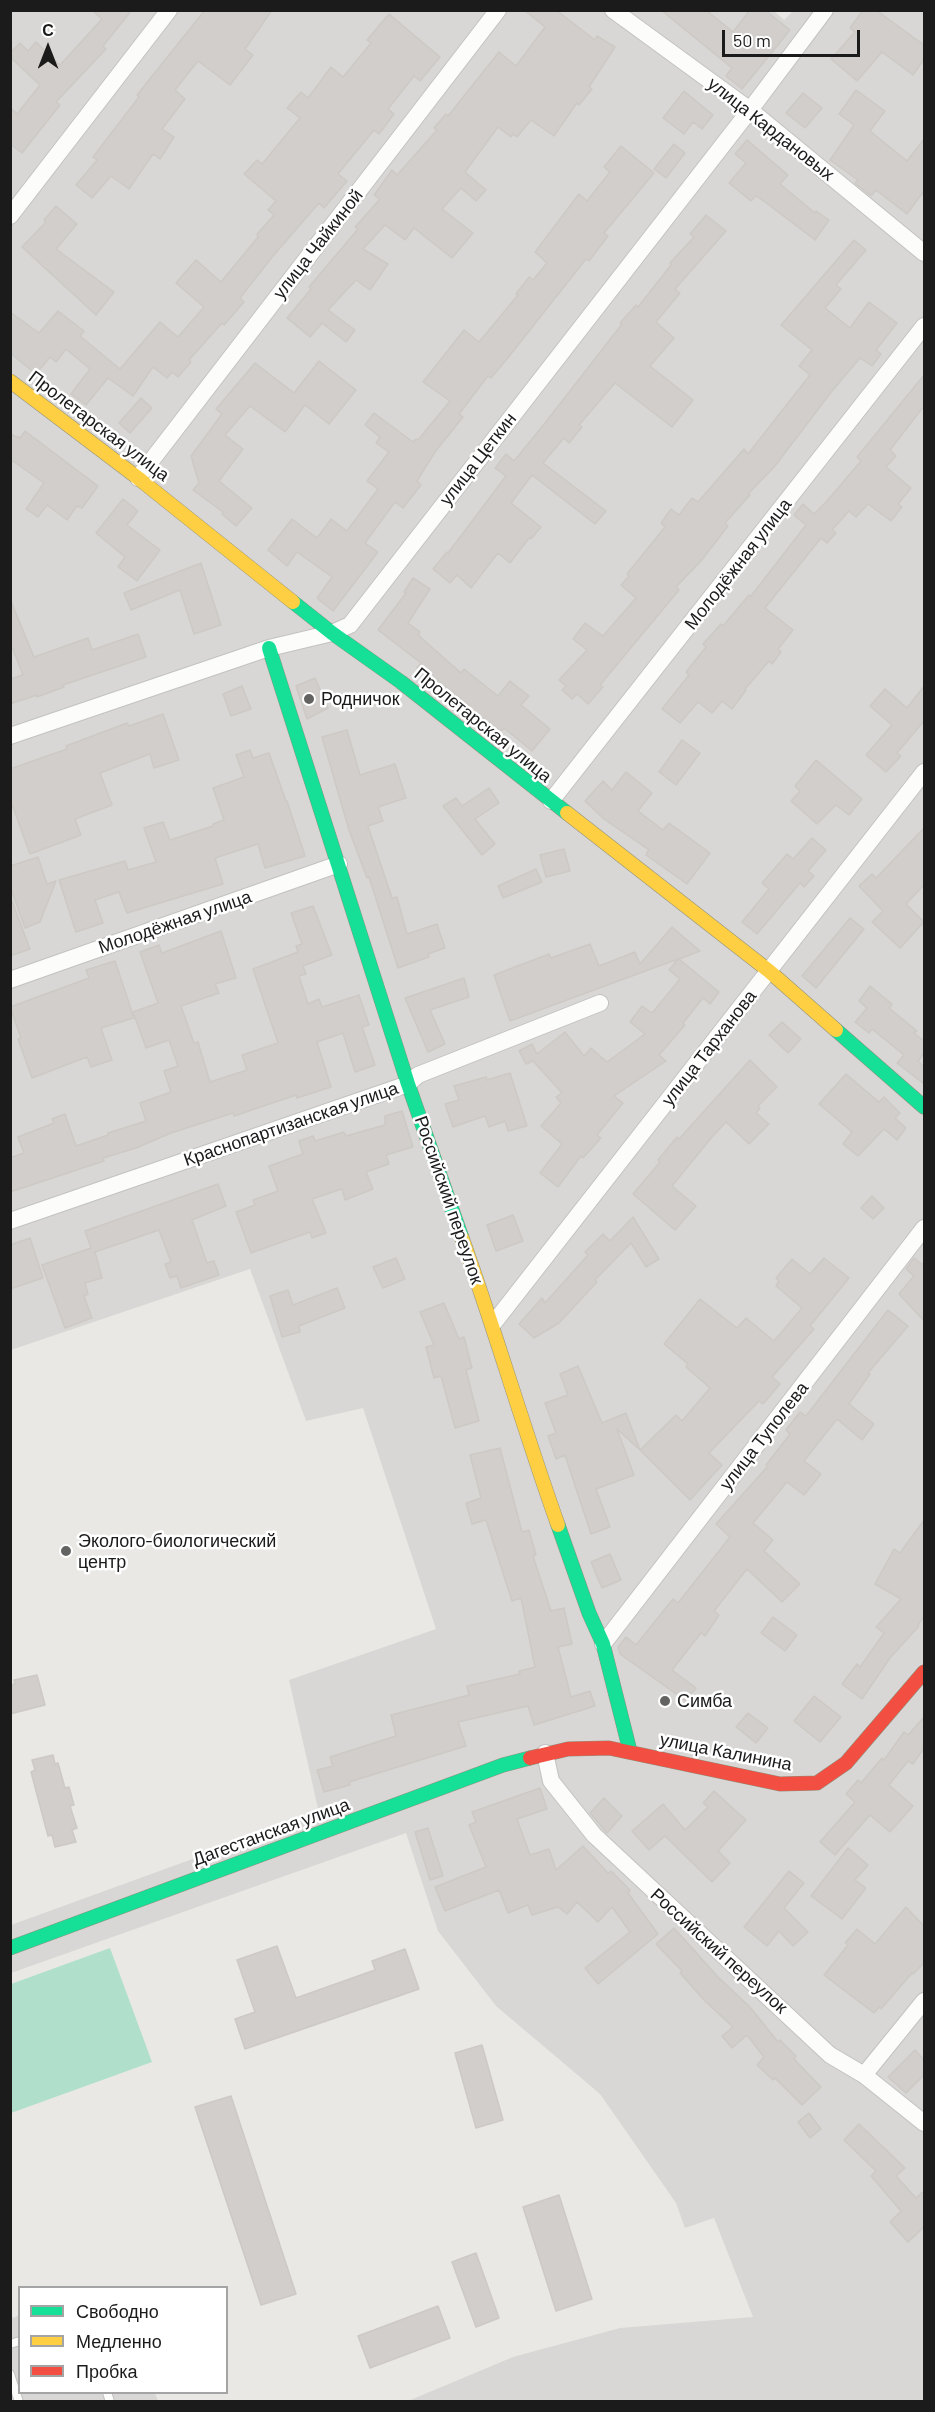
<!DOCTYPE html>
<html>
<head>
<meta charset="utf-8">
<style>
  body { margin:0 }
  #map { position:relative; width:935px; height:2412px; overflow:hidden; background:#eae8e4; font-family:Barlow,sans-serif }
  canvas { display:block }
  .frame { position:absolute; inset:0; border:12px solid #1b1b1b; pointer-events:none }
  .legend { position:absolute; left:18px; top:2286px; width:210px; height:108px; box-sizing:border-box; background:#fff; border:2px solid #a4a4a4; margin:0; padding:8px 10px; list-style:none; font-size:18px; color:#1b1b1b }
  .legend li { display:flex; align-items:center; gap:12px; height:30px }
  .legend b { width:30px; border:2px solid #a4a4a4 }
  .north { position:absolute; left:18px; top:18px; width:60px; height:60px; -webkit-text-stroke:4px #fff; paint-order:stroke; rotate:0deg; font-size:16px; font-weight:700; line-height:24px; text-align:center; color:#1b1b1b }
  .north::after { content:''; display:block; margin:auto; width:21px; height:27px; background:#1b1b1b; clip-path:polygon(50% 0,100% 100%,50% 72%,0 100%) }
  .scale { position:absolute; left:722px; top:30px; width:138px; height:27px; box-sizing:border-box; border:3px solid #1b1b1b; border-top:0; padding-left:8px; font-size:18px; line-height:21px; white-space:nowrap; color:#1b1b1b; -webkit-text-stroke:4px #fff; paint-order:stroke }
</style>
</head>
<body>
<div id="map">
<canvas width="935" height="2412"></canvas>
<div class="frame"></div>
<ul class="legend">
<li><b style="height:8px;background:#16e098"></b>Свободно</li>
<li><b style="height:8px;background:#ffcf43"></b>Медленно</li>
<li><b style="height:8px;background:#f24e42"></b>Пробка</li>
</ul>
<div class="north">С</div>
<div class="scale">50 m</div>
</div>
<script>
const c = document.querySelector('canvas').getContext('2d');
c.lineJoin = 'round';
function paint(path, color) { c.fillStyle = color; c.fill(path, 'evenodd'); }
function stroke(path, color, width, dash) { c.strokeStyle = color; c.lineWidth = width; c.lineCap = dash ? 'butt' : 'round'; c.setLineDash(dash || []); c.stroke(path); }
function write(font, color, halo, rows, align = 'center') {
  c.font = font + ' Barlow,sans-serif'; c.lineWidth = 5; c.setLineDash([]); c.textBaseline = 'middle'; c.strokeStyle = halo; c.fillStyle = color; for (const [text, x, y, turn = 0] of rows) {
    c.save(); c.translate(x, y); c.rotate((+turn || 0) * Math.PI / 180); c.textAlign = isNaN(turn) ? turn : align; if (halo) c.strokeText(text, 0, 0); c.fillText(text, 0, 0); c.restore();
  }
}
paint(new Path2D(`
  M773 10 784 20 793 11H924V2401H408L513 2357 620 2328 753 2317 714 2218 685 2228 676 2203 600 2094 496 2006 438 1931 406 1833 11 1973V1925L319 1813 289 1680 436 1629 363 1408 306 1421 250 1269 11 1350 10 11Z
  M10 2312 13 2318 19 2315 20 2392 155 2393 158 2401H11Z`), '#d9d7d5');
paint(new Path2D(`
  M110 1948 152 2062 11 2113V1984Z`), '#b0e0cc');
const building = new Path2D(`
  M92 10H132L103 46 106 49 56 102 60 105 22 153 10 144V107L17 114 40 85 10 57V53L20 43 28 51 36 42 60 65 102 19Z
  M205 10H272L245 49 253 55 230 85 198 61 175 90 185 99 162 129 174 137 160 159 153 154 129 189 111 176 92 198 76 185 97 160 93 157 139 97 137 95Z
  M524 10H556L595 40 597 36 615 47 589 87 592 89 579 105 577 103 554 136 531 120 517 137 513 134 511 137 498 127 465 172 486 190 476 201 461 188 442 209 473 233 452 258 414 228 405 240 385 225 363 249 388 264 370 290 356 280 328 310 355 330 346 342 322 323 310 337 287 318 311 289 309 287 358 229 355 227 380 199 374 195 392 170 397 175 437 130 434 128 446 114 448 116 499 52 516 66 545 27Z
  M661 10H706L733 32 750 10H765L790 30 742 89 726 76 732 68Z
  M863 10H876L924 45V59L913 75 882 52 857 81 831 59 855 32 850 28Z
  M389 14 440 57 420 81 414 76 388 109 394 114 379 134 374 130 338 174 347 181 324 208 319 203 273 256 240 298 244 302 224 325 222 323 189 360 191 362 178 377 172 372 167 378 153 367 133 396 108 378 86 405 71 394 90 369 66 349 56 362 50 357 36 374 10 353V312L39 333 58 311 84 331 80 336 120 369 160 322 178 337 204 307 176 283 196 260 221 282 258 237 257 234 274 215 268 210 276 201 244 174 257 160 262 164 300 118 287 108 301 92 308 98 331 67 343 77 371 43 367 40Z
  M856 90 885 111 870 131 907 161 924 139V191L907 214 876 190 871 196 855 183 858 180 830 160 854 125 839 114Z
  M684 91 713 115 702 129 693 122 684 134 663 118Z
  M803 93 822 108 805 128 786 113Z
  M747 140 788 175 780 184 815 213 816 211 829 220 815 240 765 202 756 196 751 201 729 183 746 163 735 154Z
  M674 144 685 153 666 178 654 169Z
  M621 146 654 173 604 233 608 236 589 261 586 259 507 359 491 378 488 376 459 414 463 417 435 452 417 481 421 485 403 508 395 502 365 543 378 552 333 611 317 598 332 577 297 552 287 566 268 550 292 519 317 538 331 519 347 531 378 489 367 481 389 452 376 443 380 437 365 425 374 413 413 442 416 439 418 440 450 401 423 382 464 330 479 342 518 295 516 294 529 277 533 280 547 263 535 252 579 194 587 201 610 172 604 167Z
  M56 206 77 224 56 249 114 292 96 315 22 247 46 222 44 220Z
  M706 215 726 231 675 289 680 293 656 322 674 338 650 366 693 400 672 427 615 383 579 425 582 427 569 443 564 438 543 463 606 511 595 524 532 475 511 503 541 527 531 539 530 537 510 563 498 553 471 588 457 575 450 583 433 569 447 552 448 553 506 476 495 468 506 454 514 461 545 423 622 324 620 323 636 305 638 307 671 265 670 263 694 237 690 234Z
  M854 240 866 250 836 285 841 289 825 308 850 328 869 302 897 323 876 350 881 354 872 366 860 358 832 391 775 466 748 494 750 495 725 523 728 526 701 561 676 587 679 590 600 685 603 687 588 704 577 694 572 699 562 690 566 686 559 680 587 650 573 639 585 623 603 636 636 598 621 585 629 576 627 574 665 527 661 523 671 509 679 515 692 498 698 502 744 449 748 454 810 375 799 366 812 350 781 325Z
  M319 361 356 390 329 424 305 405 285 432 250 406 225 435 243 449 219 481 252 508 236 526 222 514 223 512 193 490 199 483 191 456 222 414 216 409 255 363 294 393Z
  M924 375V406L890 450 896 456 886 467 911 488 898 504 902 507 891 521 868 504 856 517 849 511 832 530 836 533 827 543 821 538 765 608 793 630 778 649 781 652 772 664 769 661 745 689 746 690 732 709 722 701 712 713 698 702 680 723 662 709 689 675 686 672 706 647 703 644 721 624 723 626 749 595 751 596 806 525 794 515 803 504 814 514 826 502 861 461 857 457Z
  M141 398 152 408 130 433 119 423Z
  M25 431 98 486 82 508 77 506 67 520 47 505 38 517 26 509 44 483 10 459V434L20 438Z
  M123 499 138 511 127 525 160 550 137 581 118 567 125 557 96 533Z
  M201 563 221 625 194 634 180 590 131 610 124 593Z
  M413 578 430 589 408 623 420 632 418 635 461 673 464 669 498 696 510 681 529 696 521 705 550 729 532 751 504 728 501 731 468 707 470 706 431 675 428 678 417 668 421 663 378 630 406 593 404 592Z
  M10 599 34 657 88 638 92 650 138 634 146 657 63 685 64 687 37 697V695L10 704V679L23 675 10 642Z
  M315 678 328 708 307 719 296 686Z
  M242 686 251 709 231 716 223 694Z
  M924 686V721L897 753 901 756 886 772 866 755 892 725 870 706 885 689 907 708Z
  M163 714 179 760 154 768 150 754 100 773 112 805 75 819 81 835 30 854 13 807 10 808V769L67 749 66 746 127 723 129 726Z
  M347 730 360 775 395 764 406 798 378 807 383 821 368 826 392 898 397 897 407 934 437 924 445 948 428 954 429 957 398 968 369 877 367 878 349 830 322 737Z
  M682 740 700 753 676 785 659 772Z
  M250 750 253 758 269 753 286 801H287L305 856 265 868 258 844 215 858 223 884 127 913 119 892 95 900 103 923 76 932 59 880 125 861 128 870 156 862 144 828 163 822 170 840 213 826V824L224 820 213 788 244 777 236 755Z
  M816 760 862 799 849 815 836 805 817 824 791 801 800 791 795 786Z
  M626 772 652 793 638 811 663 830 669 823 710 853 687 884 646 855 649 850 604 819 585 801 603 781 612 790Z
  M489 788 499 803 475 819 495 844 482 855 443 806 456 798 462 806Z
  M924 828V885L906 904 924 922 900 948 872 922 883 911 859 886 872 874 876 878Z
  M812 838 826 850 808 871 814 876 804 887 800 883 757 934 742 922 769 889 762 883 787 854 793 859Z
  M564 849 570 871 546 877 540 855Z
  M38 857 47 884 56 881 40 922 25 928 10 886V866Z
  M536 869 542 882 503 898 498 886Z
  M10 901H12L30 949 10 956Z
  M313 906 332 955 303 966 306 974 299 976 308 1004 319 999 322 1007 359 995 369 1025 362 1027 375 1065 355 1072 343 1033 317 1042 331 1087 297 1098 296 1095 234 1116 233 1113 171 1133 136 1148 103 1158 104 1161 10 1192V1158L24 1153 18 1137 54 1123 52 1119 65 1114 76 1146 108 1135V1133L146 1121 140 1103 171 1092 164 1071 178 1066 169 1040 146 1048 133 1012 158 1003 140 952 159 945 162 953 221 931 236 978 215 984 219 993 181 1006 194 1043 198 1042 210 1082 247 1070 242 1055 278 1043 253 969 298 952 296 946 302 944 291 913Z
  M850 918 864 929 816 988 802 976Z
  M672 927 700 951 679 959 719 992 710 1004 703 998 683 1023 685 1025 659 1055 666 1061 614 1096 623 1103 597 1135 601 1138 583 1158 581 1156 558 1187 540 1173 562 1144 541 1126 561 1103 556 1097 562 1093 533 1061 526 1064 519 1051 532 1044 537 1054 565 1032 584 1056 591 1048 607 1062 645 1034 630 1022 642 1006 652 1013 680 979 669 970 678 959 510 1021 494 975 549 954 551 958 590 944 599 966 635 952 640 964Z
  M115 961 134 1018 101 1028 112 1060 91 1067 87 1057 32 1078 18 1039 21 1038 10 1007 89 978 86 970Z
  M464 978 469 997 430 1010 445 1044 428 1052 405 998Z
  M870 986 892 1004 889 1008 917 1031 914 1033 924 1041V1053L918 1061 924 1067V1084L897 1063 904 1055 872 1029 869 1033 855 1022 867 1008 859 1001Z
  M782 1022 801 1039 788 1053 769 1035Z
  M750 1060 777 1087 758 1106 760 1108 756 1113 769 1124 749 1144 726 1122 712 1137 672 1186 696 1206 675 1230 633 1194 660 1162 658 1160 677 1137 679 1139Z
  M510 1073 527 1126 508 1131 505 1121 489 1127 485 1116 453 1127 445 1104 459 1100 454 1086 486 1077 487 1080Z
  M846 1074 879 1102 884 1097 900 1113 895 1118 906 1128 897 1140 884 1129 858 1156 843 1144 852 1132 819 1104Z
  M402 1111 413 1147 386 1155 389 1164 366 1172 373 1189 345 1200 342 1189 312 1199 326 1233 312 1238 310 1232 251 1253 236 1212 255 1205 253 1200 278 1191 269 1166 303 1154 299 1141 313 1136 315 1141 344 1132 346 1136 385 1125V1116Z
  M218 1184 226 1206 192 1220 207 1263 214 1261 219 1275 181 1288 177 1276 170 1278 165 1264 171 1262 159 1230 95 1252 102 1278 85 1283 88 1294 84 1296 92 1318 65 1328 42 1265 91 1248 85 1231Z
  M872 1196 884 1208 873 1219 861 1208Z
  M513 1215 523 1241 496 1251 487 1225Z
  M633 1217 659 1259 646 1267 631 1243 595 1280 597 1282 559 1323 534 1338 519 1324 542 1298 545 1303 588 1255 585 1252 603 1234 610 1241Z
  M30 1238 43 1278 10 1289V1245Z
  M396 1258 405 1279 383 1288 373 1267Z
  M824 1258 849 1278 810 1326 814 1329 772 1377 780 1384 763 1404 759 1401 709 1453 722 1465 690 1500 640 1450 676 1415 682 1421 710 1388 686 1367 688 1364 664 1344 700 1299 737 1328 746 1318 774 1341 802 1308 776 1286 779 1281 776 1278 792 1259 810 1274Z
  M914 1258 923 1265 924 1262V1321L899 1294 914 1276 906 1269Z
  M337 1288 345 1308 299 1326 300 1332 282 1337 270 1296 288 1290 293 1305Z
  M444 1303 459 1339 464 1337 472 1368 466 1370 479 1421 455 1428 441 1376 434 1378 426 1347 434 1345 420 1312Z
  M888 1310 908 1326 868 1373 870 1374 849 1404 874 1424 862 1440 837 1419 804 1461 821 1474 804 1495 787 1482 753 1523 773 1540 764 1551 800 1584 782 1602 747 1569 714 1611 719 1615 705 1636 701 1633 672 1670 696 1688 686 1701 620 1654 618 1647 626 1637 636 1645 673 1599 678 1603 730 1537 716 1524 768 1466 766 1465 790 1434 786 1430 800 1412 806 1416Z
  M578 1366 602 1423 626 1413 640 1450 617 1429 634 1475 596 1489 610 1527 591 1534 565 1455 556 1459 548 1436 556 1433 545 1403 568 1395 560 1374Z
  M500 1448 522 1532 529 1530 536 1555 533 1556 551 1611 564 1608 572 1644 558 1647 571 1697 590 1691 595 1706 534 1725 528 1706 458 1722 466 1746 349 1782 350 1785 324 1792 317 1770 333 1766 330 1757 396 1736 391 1715 469 1695 467 1686 520 1674 519 1671 535 1667 521 1598 512 1601 486 1520 472 1524 466 1503 481 1498 470 1455Z
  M924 1520V1616L918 1625 919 1626 890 1658 862 1699 842 1684 857 1664 860 1667 884 1633 876 1627 901 1599 875 1584 894 1549 900 1553Z
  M610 1554 621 1580 602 1588 591 1562Z
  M773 1617 797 1635 785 1651 761 1633Z
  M37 1675 45 1705 10 1714V1685L15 1684 14 1680Z
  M814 1696 841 1717 820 1742 794 1721Z
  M748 1713 768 1728 756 1743 736 1727Z
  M924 1717V1748L913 1764 908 1761 889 1785 913 1806 890 1832 870 1815 835 1855 820 1842 855 1802 846 1794 858 1780 861 1783 882 1758 884 1760 904 1732 908 1735Z
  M53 1755 55 1764 58 1763 65 1788 69 1787 74 1805 70 1806 77 1828 72 1830 76 1842 55 1847 52 1835 48 1836 31 1772 35 1770 32 1760Z
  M540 1788 547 1809 517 1819 530 1855 549 1849 556 1870 583 1846 608 1873 611 1871 630 1890 628 1893 658 1934 598 1984 585 1968 630 1932 612 1907 598 1922 577 1902 567 1914 558 1907 532 1915 528 1905 508 1913 499 1890 445 1911 435 1887 486 1867 469 1825 476 1822 472 1812Z
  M714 1791 746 1820 718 1851 730 1863 712 1882 665 1836 649 1850 632 1831 663 1804 685 1830 708 1807 703 1803Z
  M604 1798 622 1816 607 1833 590 1813Z
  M428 1828 443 1876 430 1880 415 1832Z
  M848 1848 868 1865 855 1880 866 1888 842 1919 811 1896Z
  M789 1871 804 1883 784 1908 808 1932 793 1946 779 1931 767 1946 744 1927Z
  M906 1907 924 1926V1963L913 1974 912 1973 881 2009 879 2007 874 2013 824 1975 848 1945 845 1943 857 1929 875 1944Z
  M674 1928 718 1977 750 2007 778 2042 780 2040 796 2056 794 2059 821 2087 802 2105 775 2078 773 2080 757 2065 764 2057 747 2035 732 2048 722 2036 733 2027 705 2001 680 1973 682 1971 656 1944Z
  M277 1946 296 1998 375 1970 372 1961 405 1949 419 1989 245 2049 235 2019 255 2012 237 1960Z
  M482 2045 503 2120 476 2128 455 2053Z
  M915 2050 924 2060V2075L906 2093 888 2077Z
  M231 2096 296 2294 261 2305 195 2107Z
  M809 2113 821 2129 810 2138 798 2122Z
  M859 2124 905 2168 896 2176 916 2198 924 2191V2227L908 2242 890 2222 901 2211 871 2176 876 2171 844 2140Z
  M559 2195 592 2299 556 2311 523 2207Z
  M476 2253 499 2318 476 2327 452 2262Z
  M438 2306 450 2338 370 2368 358 2336Z`);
paint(building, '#d1cecb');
stroke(building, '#cdc9c5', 1.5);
const lane = new Path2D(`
  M10 2344 20 2341
  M10 2374 19 2402
  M107 2392 110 2402`);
const street = new Path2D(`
  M613 10 750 110 924 253
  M10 216 169 10
  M138 478 498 10
  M10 736 269 648 332 633 350 625 750 110 825 10
  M551 801 924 326
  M10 980 339 864
  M10 1221 408 1084 418 1075 600 1003
  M493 1324 924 772
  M603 1644 924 1228
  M545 1753 551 1781 594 1835 830 2055 864 2075 924 2123
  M864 2075 924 2001`);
const fast = new Path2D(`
  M293 602 332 633 401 682 567 813
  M269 648 408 1084 462 1238
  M836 1030 924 1107
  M558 1525 589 1613 603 1644 630 1751
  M10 1948 503 1765 530 1758`);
const slow = new Path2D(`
  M10 381 138 478 293 602
  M567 813 769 971 836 1030
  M462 1238C496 1333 524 1430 558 1525`);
const jam = new Path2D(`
  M530 1758 568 1749 609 1748 780 1784 817 1783 846 1763 924 1672`);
stroke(lane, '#c2c2c0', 10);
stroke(street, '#c2c2c0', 18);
stroke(fast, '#90927d', 15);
stroke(slow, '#90927d', 15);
stroke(jam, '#90927d', 15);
stroke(lane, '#fcfcfb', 8);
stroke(street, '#fcfcfb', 16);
stroke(fast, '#16e098', 14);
stroke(slow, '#ffcf43', 14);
stroke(jam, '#f24e42', 14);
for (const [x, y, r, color] of [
  [309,699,6,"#636361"],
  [66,1551,6,"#636361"],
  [665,1701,6,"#636361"]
]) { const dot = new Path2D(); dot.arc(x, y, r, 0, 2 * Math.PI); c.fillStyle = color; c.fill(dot); stroke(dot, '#fff', 2); }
write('18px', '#1b1b1b', '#fff', [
  ["улица Кардановых",771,129,38],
  ["улица Чайкиной",318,244,-52],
  ["Пролетарская улица",99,426,37],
  ["улица Цеткин",478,459,-52],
  ["Молодёжная улица",738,564,-52],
  ["Пролетарская улица",483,725,39],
  ["Молодёжная улица",175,922,-19],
  ["улица Тарханова",709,1048,-52],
  ["Краснопартизанская улица",291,1124,-19],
  ["Российский переулок",449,1200,71],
  ["улица Туполева",764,1436,-52],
  ["улица Калинина",726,1752,11],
  ["Дагестанская улица",271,1832,-20],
  ["Российский переулок",719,1951,42]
]);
write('18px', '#1b1b1b', '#fff', [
  ["Родничок",321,699],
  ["Эколого-биологический",78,1541],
  ["центр",78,1562],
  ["Симба",677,1701]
], 'left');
</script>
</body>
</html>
